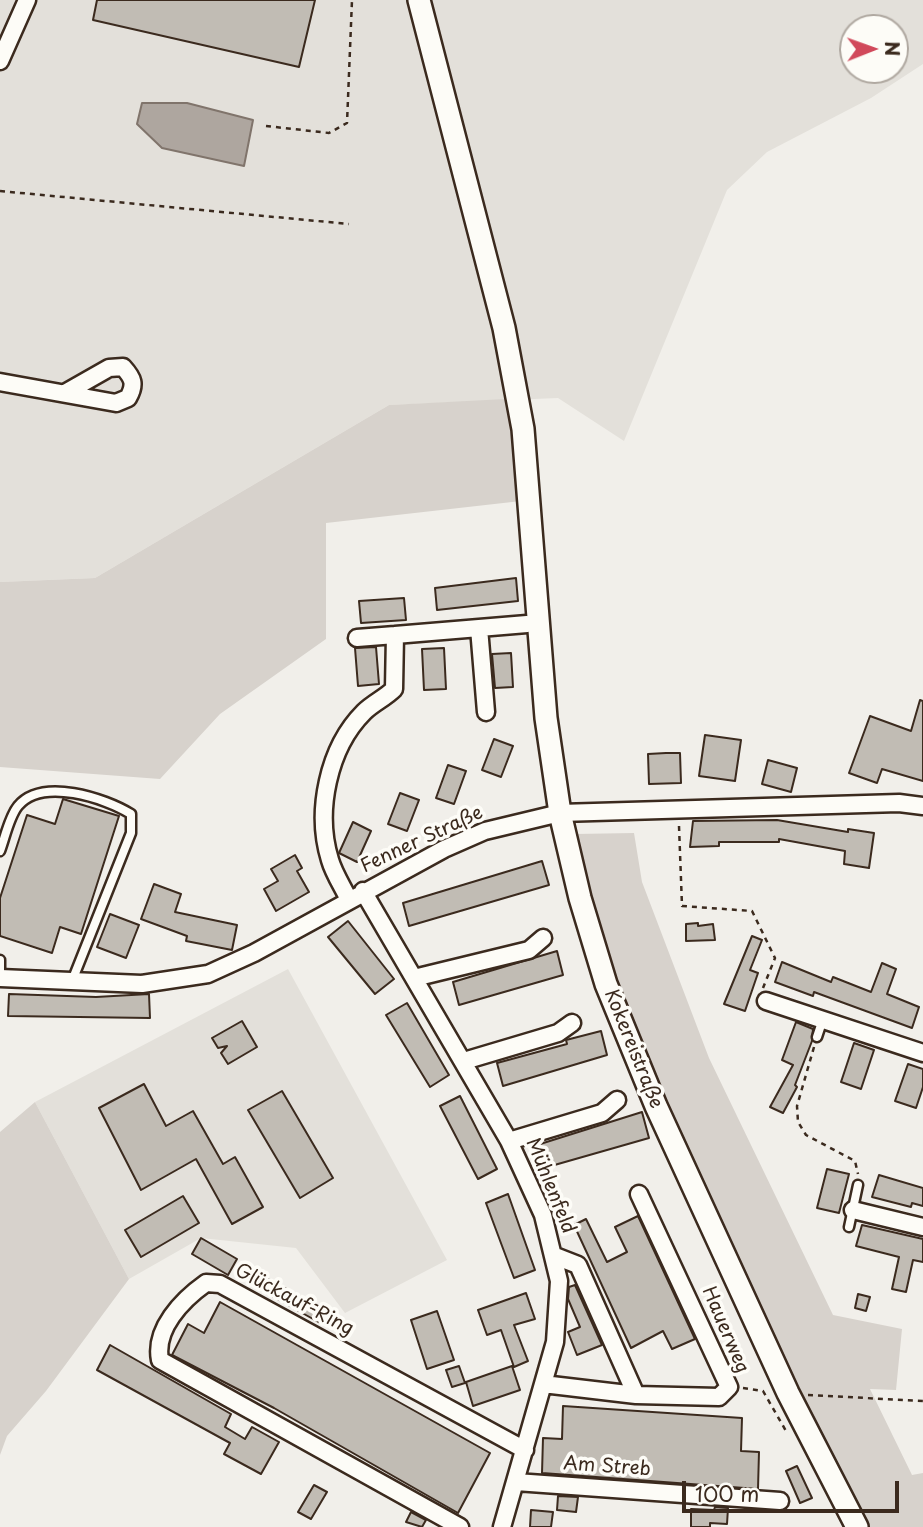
<!DOCTYPE html>
<html>
<head>
<meta charset="utf-8">
<style>
  body { margin:0 }
  #map { position:relative; width:923px; height:1527px; overflow:hidden; background:#f1efea; font-family:"Playpen Sans",sans-serif }
  canvas { display:block }
  .north { position:absolute; left:839px; top:14px; width:70px; height:70px; box-sizing:border-box; background:#fdfcf7; border:2px solid #afa8a0; border-radius:50%; rotate:89deg; font-size:19px; font-weight:700; line-height:28px; text-align:center; color:#3b2a1e }
  .north::after { content:''; display:block; margin:auto; width:24px; height:32px; background:#d1495b; clip-path:polygon(50% 0,100% 100%,50% 72%,0 100%) }
  .scale { position:absolute; left:682px; top:1481px; width:217px; height:32px; box-sizing:border-box; border:4px solid #3b2a1e; border-top:0; padding-left:9px; font-size:21px; line-height:24px; white-space:nowrap; color:#3b2a1e; -webkit-text-stroke:5px #fdfcf7; paint-order:stroke }
</style>
</head>
<body>
<div id="map">
<canvas width="923" height="1527"></canvas>
<div class="north">N</div>
<div class="scale">100 m</div>
</div>
<script>
const c = document.querySelector('canvas').getContext('2d');
c.lineJoin = 'round';
function paint(path, color) { c.fillStyle = color; c.fill(path, 'evenodd'); }
function stroke(path, color, width, dash) { c.strokeStyle = color; c.lineWidth = width; c.lineCap = dash ? 'butt' : 'round'; c.setLineDash(dash || []); c.stroke(path); }
function write(font, color, halo, rows, align = 'center') {
  c.font = font + ' "Playpen Sans",sans-serif'; c.lineWidth = 7; c.setLineDash([]); c.textBaseline = 'middle'; c.strokeStyle = halo; c.fillStyle = color; for (const [text, x, y, turn = 0] of rows) {
    c.save(); c.translate(x, y); c.rotate((+turn || 0) * Math.PI / 180); c.textAlign = isNaN(turn) ? turn : align; if (halo) c.strokeText(text, 0, 0); c.fillText(text, 0, 0); c.restore();
  }
}
paint(new Path2D(`
  M0 0H923V64L871 98 767 152 727 190 624 441 558 398 389 405 95 578 0 582ZM853 28H895V70H853Z
  M288 969 447 1260 345 1313 296 1248 201 1238 129 1279 35 1102Z`), '#e3e0da');
paint(new Path2D(`
  M506 399 521 501 326 523V639L220 714 160 779 0 767V582L95 578 389 405Z
  M634 833 642 882 709 1058 833 1315 902 1329 896 1390 870 1389 912 1475 923 1473V1527H867C819 1428 771 1329 724 1230 662 1103 601 974 575 834Z
  M35 1102 129 1279 46 1391 7 1436 0 1455V1132Z`), '#d7d2cc');
const water = new Path2D(`
  M142 103H187L253 120 244 166 162 148 137 124Z`);
paint(water, '#aea69f');
stroke(water, '#80746b', 2);
const building = new Path2D(`
  M97 0H315L299 67 93 20Z
  M516 578 518 601 437 610 435 588Z
  M404 598 406 620 361 623 359 601Z
  M376 647 379 684 358 686 355 648Z
  M444 648 446 689 424 690 422 649Z
  M511 653 513 687 495 688 492 654Z
  M920 700 923 701V781L882 769 877 783 849 773 870 716 911 731Z
  M705 735 741 740 735 781 699 776Z
  M494 739 513 746 501 777 482 770Z
  M666 753H680L681 783 649 784 648 754Z
  M768 760 797 768 791 792 762 784Z
  M448 765 466 771 454 804 436 798Z
  M400 793 419 800 407 831 388 824Z
  M63 799 119 816 81 934 60 927 52 953 0 936V898L27 815 55 824Z
  M777 820 848 832V829L874 833 869 868 844 864 845 851 779 839V842H719V846L690 847 693 821Z
  M353 822 371 831 357 862 339 853Z
  M295 855 302 868 297 871 309 892 276 911 264 889 278 881 271 869Z
  M542 861 549 885 409 926 403 903Z
  M154 884 181 894 175 912 237 925 232 950 186 941 187 936 141 919Z
  M110 914 139 925 126 958 97 947Z
  M348 921 394 979 375 994 328 937Z
  M698 923V926L713 924 715 940 686 941V924Z
  M752 936 762 940 750 970 758 973 745 1011 724 1004Z
  M557 951 563 975 459 1005 453 982Z
  M782 962 831 982 833 977 871 992 882 963 896 969 887 994 919 1007 912 1028 814 992 813 996 775 982Z
  M9 994 96 997 149 994 150 1018 8 1016Z
  M407 1003 449 1075 430 1087 386 1015Z
  M242 1021 257 1047 228 1064 221 1053 227 1046 218 1048 212 1038Z
  M796 1022 813 1029 812 1041 795 1085 797 1087 783 1113 770 1107 793 1065 782 1060Z
  M601 1031 607 1055 503 1086 497 1063 567 1044 566 1040Z
  M854 1043 874 1050 861 1089 841 1082Z
  M908 1064 923 1069V1087L916 1108 895 1101Z
  M144 1084 166 1126 193 1111 223 1164 235 1157 263 1207 232 1224 196 1159 141 1190 99 1108Z
  M282 1091 333 1178 300 1198 248 1110Z
  M460 1096 497 1169 478 1179 440 1106Z
  M642 1112 649 1138 544 1168 537 1145Z
  M827 1169 849 1174 839 1213 817 1208Z
  M879 1175 923 1188V1206L912 1203 911 1207 872 1197Z
  M508 1194 535 1270 514 1278 486 1203Z
  M183 1196 199 1223 141 1257 125 1230Z
  M638 1216 695 1339 672 1349 663 1331 631 1348 574 1225 586 1219 607 1262 627 1252 615 1227Z
  M862 1225 923 1239V1262L913 1260 906 1292 892 1289 899 1257 856 1246Z
  M201 1238 237 1259 228 1275 192 1254Z
  M259 1274 329 1312 322 1324 252 1285Z
  M575 1285 602 1345 577 1355 568 1332 580 1327 568 1299 569 1287Z
  M526 1293 535 1319 514 1325 528 1361 514 1367 501 1330 487 1335 478 1310Z
  M858 1294 870 1297 866 1311 855 1308Z
  M220 1302 490 1453 458 1513 274 1408 172 1355 188 1324 204 1333Z
  M437 1311 454 1360 427 1369 411 1320Z
  M110 1345 231 1414 225 1427 245 1439 252 1427 279 1442 261 1474 224 1454 230 1443 97 1370Z
  M459 1366 465 1383 452 1387 446 1370Z
  M512 1366 520 1390 473 1406 466 1382Z
  M563 1406 742 1418 741 1451 759 1452 758 1489 542 1473 543 1438 562 1439Z
  M797 1466 812 1498 800 1503 786 1471Z
  M314 1485 327 1492 311 1519 298 1512Z
  M558 1496 578 1497 576 1512 557 1510Z
  M715 1507 728 1508 727 1524 710 1523V1527H691V1509L714 1510Z
  M531 1510 553 1512 551 1527H530Z
  M411 1512 426 1520 422 1527 406 1522Z`);
paint(building, '#c1bcb4');
stroke(building, '#3b2a1e', 2);
const lane = new Path2D(`
  M0 851C5 838 9 817 18 806 42 777 105 798 131 814V833L72 981
  M0 960V978
  M817 1037 823 1019
  M849 1227 858 1185`);
const street = new Path2D(`
  M0 61 27 0
  M0 382 116 403 128 398C136 384 133 378 123 367L109 368 65 393
  M479 628 486 712
  M357 638 395 635
  M363 891 509 1141 543 1215 559 1281 555 1342 502 1527
  M349 900C343 887 334 874 330 860 315 812 328 748 364 712 373 703 385 698 394 689L395 635 527 624
  M0 978 142 984 208 974 254 953 444 849 485 831 560 813 899 803 923 806
  M414 978 529 950 543 938
  M766 1001 923 1053
  M464 1061 558 1033 572 1023
  M509 1141 602 1113 617 1100
  M853 1210 923 1227
  M555 1256 578 1265 636 1395
  M543 1384 636 1395 719 1397 729 1387 639 1194
  M516 1482 780 1501
  M460 1527 160 1360C154 1329 182 1300 206 1283L220 1284 525 1450`);
const secondary = new Path2D(`
  M419 0 504 328 523 429 546 718 560 813 580 898 606 984 656 1106 788 1393 857 1527`);
stroke(lane, '#3b2a1e', 13);
stroke(street, '#3b2a1e', 21);
stroke(secondary, '#3b2a1e', 26);
stroke(new Path2D(`
  M266 126 329 133 347 123 352 0
  M0 191 349 224
  M679 826 682 906 752 911 775 958 763 988
  M814 1047 797 1106 798 1122 806 1135 855 1161 858 1174
  M743 1388 763 1391 786 1431
  M808 1395 923 1401`), '#3b2a1e', 2.5, [5, 5]);
stroke(lane, '#fdfcf7', 8);
stroke(street, '#fdfcf7', 16);
stroke(secondary, '#fdfcf7', 21);
write('19px', '#3b2a1e', '#fdfcf7', [
  ["Fenner Straße",422,840,-25],
  ["Kokereistraße",633,1049,68],
  ["Mühlenfeld",550,1186,68],
  ["Glückauf-Ring",294,1300,28],
  ["Hauerweg",725,1330,67],
  ["Am Streb",607,1467,4]
]);
</script>
</body>
</html>
